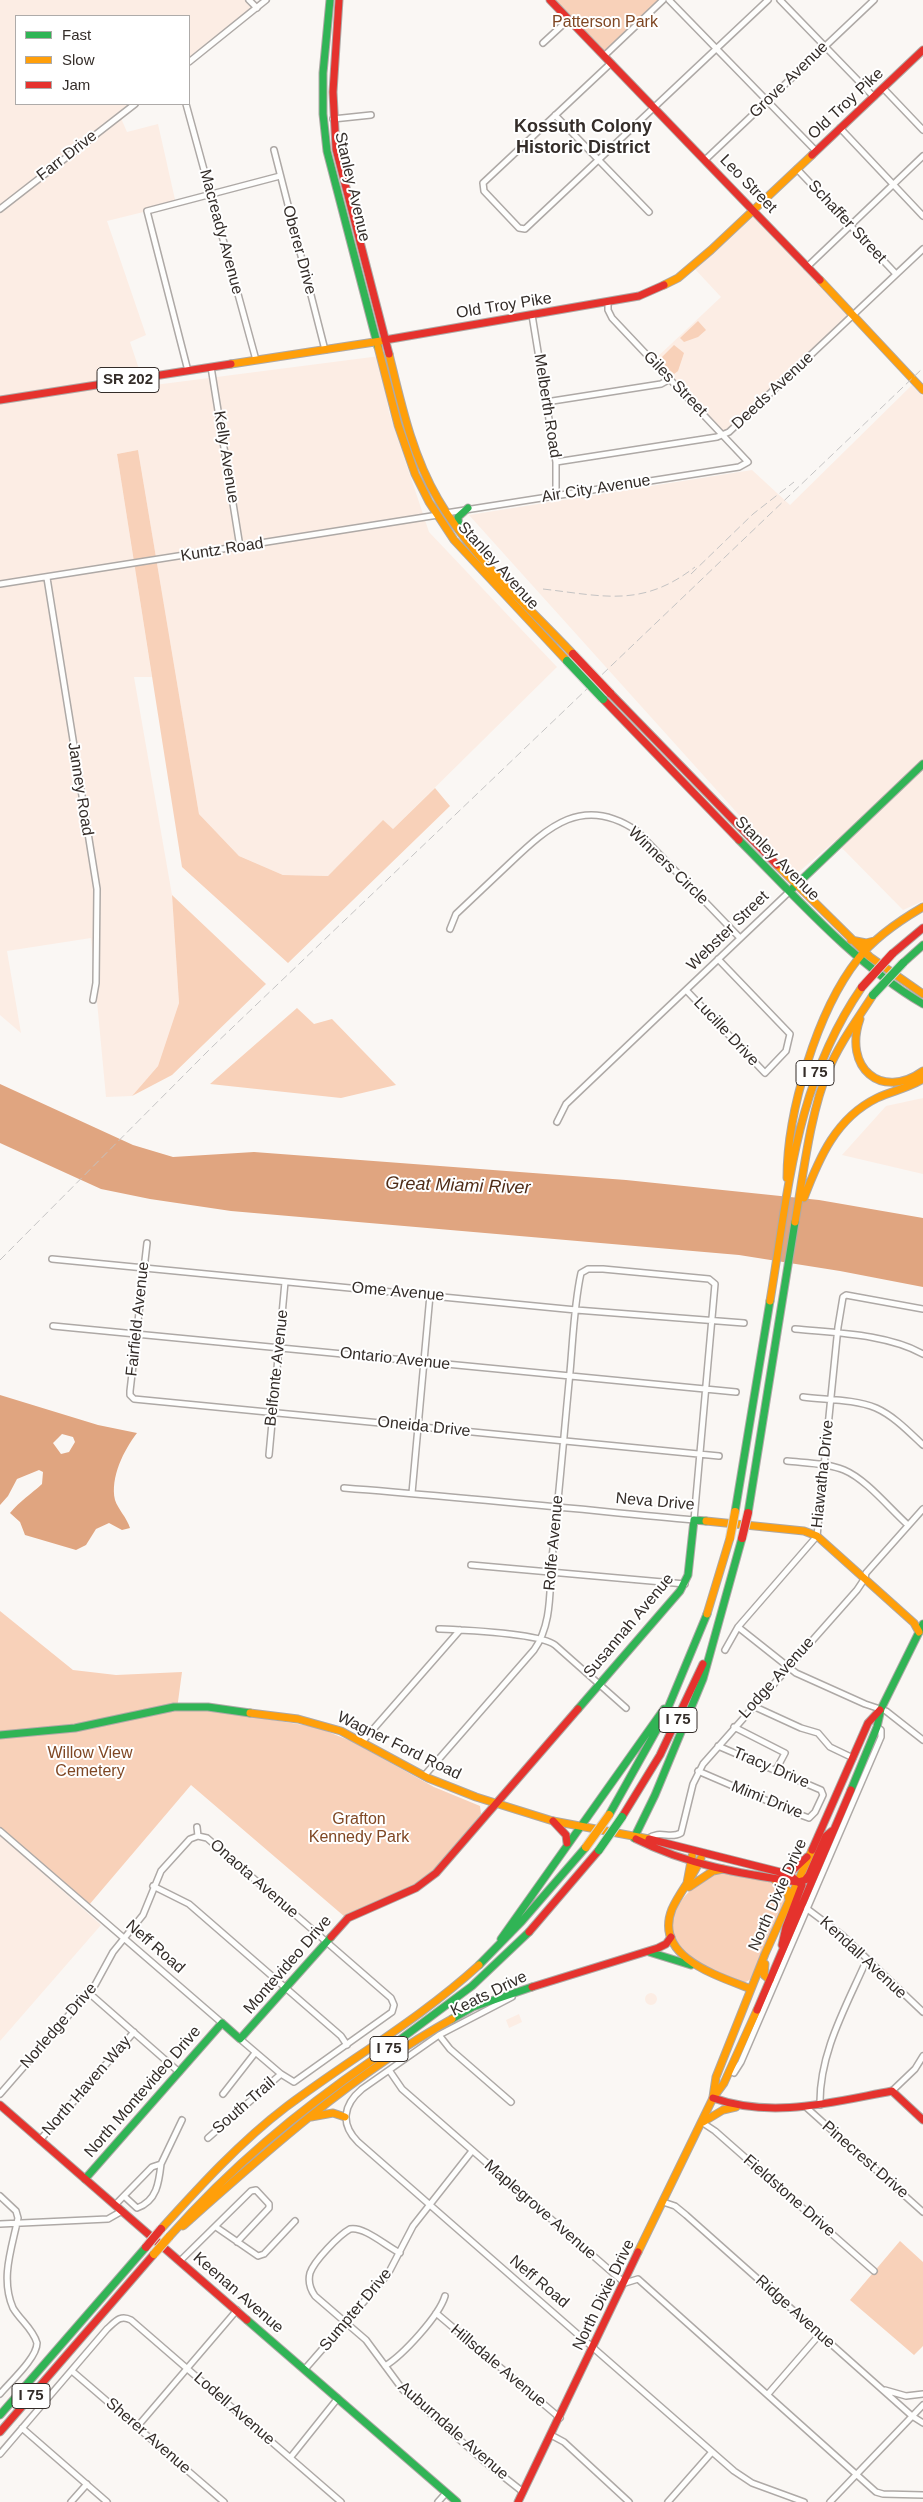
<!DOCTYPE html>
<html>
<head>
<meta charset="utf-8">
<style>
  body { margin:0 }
  #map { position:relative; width:923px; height:2502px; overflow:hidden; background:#faf7f4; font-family:Helvetica,sans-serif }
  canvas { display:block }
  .legend { position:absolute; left:15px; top:15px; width:175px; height:90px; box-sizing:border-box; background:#fff; border:1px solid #aeaba9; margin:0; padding:6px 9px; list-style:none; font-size:15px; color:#342d29 }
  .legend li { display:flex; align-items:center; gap:10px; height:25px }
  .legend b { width:25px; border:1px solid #aeaba9 }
</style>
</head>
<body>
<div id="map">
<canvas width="923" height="2502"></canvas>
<ul class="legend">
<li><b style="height:6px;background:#30b455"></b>Fast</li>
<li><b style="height:6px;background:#ff9f0a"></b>Slow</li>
<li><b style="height:6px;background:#e5322d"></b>Jam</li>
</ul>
</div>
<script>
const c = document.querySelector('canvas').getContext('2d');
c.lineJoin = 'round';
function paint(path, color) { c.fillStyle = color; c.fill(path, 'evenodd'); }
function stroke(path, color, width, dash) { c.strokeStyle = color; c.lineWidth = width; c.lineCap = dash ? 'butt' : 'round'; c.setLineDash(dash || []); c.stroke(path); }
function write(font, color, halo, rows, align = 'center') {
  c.font = font + ' Helvetica,sans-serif'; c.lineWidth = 4; c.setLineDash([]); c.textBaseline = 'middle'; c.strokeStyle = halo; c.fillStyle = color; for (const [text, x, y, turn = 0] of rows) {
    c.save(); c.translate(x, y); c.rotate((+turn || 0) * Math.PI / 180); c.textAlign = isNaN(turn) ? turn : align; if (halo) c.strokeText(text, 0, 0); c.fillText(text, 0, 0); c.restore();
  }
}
paint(new Path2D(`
  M0 0H250L257 8 189 61V16H16V104H135L120 116 127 132 158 124 176 204 107 221 146 335 130 342 142 378 98 385 100 392 380 356 389 412 429 532 557 667 393 829 383 821 328 876 283 875 239 856 199 814 138 450 117 454 152 677H134L172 895 179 1003 158 1066 132 1096 106 1097 91 938 7 951 21 1033 0 1015Z
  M754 210 853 316 724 435 653 361 721 297 693 267Z
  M912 385 923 396V901L903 910 835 841 794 876 469 515 752 470 790 505Z
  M923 1098V1174L842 1155 886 1106Z
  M0 1835 101 1925 0 2041Z
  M645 1999a6 6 0 1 1 12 0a6 6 0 1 1-12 0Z
  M519 2014 522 2022 509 2028 506 2020Z`), '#fcede4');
paint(new Path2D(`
  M550 0H663L604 56Z
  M698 321 706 330 698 337 684 342 680 338Z
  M674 345 684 353 678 371 674 374 659 360Z
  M138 450 199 814 239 856 283 875 328 876 383 820 393 829 435 788 450 806 288 963 182 867 117 454Z
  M172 895 266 984 172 1075 132 1096 158 1066 179 1003Z
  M297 1008 314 1024 332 1019 396 1085 341 1098 210 1084Z
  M0 1611 73 1670 116 1675 182 1672 177 1709 223 1712 316 1727 351 1741 434 1787 480 1806 481 1814 437 1869 424 1881 345 1917 191 1785 89 1905 0 1828Z
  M723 1871C744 1876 774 1876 786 1895L784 1904 751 1979 744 1983C729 1976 696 1967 685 1955 663 1930 671 1908 693 1888 702 1880 712 1873 723 1871Z
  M900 2241 923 2262V2346L914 2355 850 2300Z`), '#f8d1b9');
paint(new Path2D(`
  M0 1084 133 1145 173 1157 254 1152 626 1180 819 1200 923 1218V1287L840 1271 739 1255 231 1211 150 1199 101 1189 0 1143Z
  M0 1395 98 1425 137 1433C124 1450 110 1477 115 1500 118 1509 127 1518 130 1528L122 1530 109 1523 96 1529 86 1545 76 1550 25 1535 20 1522 10 1513C20 1501 31 1494 42 1484L43 1472 39 1470 17 1479 8 1496 0 1505ZM62 1434 73 1437 75 1442 69 1452 61 1454 53 1443Z`), '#e0a580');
const street = new Path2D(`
  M249 0 257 8
  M669 0 816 151
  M780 0 874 97
  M543 43 569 19
  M604 56 663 0
  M189 62 266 0
  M611 63 483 183 484 191 519 228 525 229 768 0
  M883 88 923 130
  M186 104 256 360
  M555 115 649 212
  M333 119 371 115
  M840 128 923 216
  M274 150 325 350
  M705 160 874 0
  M797 169 896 274
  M0 209 135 104
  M807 267 923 156
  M532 315 556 462V497
  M211 367 240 547
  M188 371 147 211 280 176
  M546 402 661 384 670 379
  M556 462 717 437 729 432 923 249
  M446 513 739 467 748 462 612 318 608 310V303
  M47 578 97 889 96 983 93 1000
  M0 584 438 515
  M450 929 456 914C474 897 492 880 510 863 548 827 583 794 637 831L740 938
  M686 990 765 1073 786 1051 790 1034 718 959
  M557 1122 566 1104 790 891
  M147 1243 130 1391V1395L134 1399 719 1456
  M52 1259 576 1310 744 1323
  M53 1326 736 1392
  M795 1329C835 1333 887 1334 923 1354
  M803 1397C826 1400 854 1399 876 1408 894 1416 909 1432 923 1445
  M269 1455 285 1282
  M787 1461C805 1463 827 1463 844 1470 866 1479 890 1509 908 1525
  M344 1488C460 1497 577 1509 694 1520L715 1284 709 1279 603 1269H588L581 1273C574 1305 573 1339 570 1372 564 1434 559 1496 552 1558 549 1589 553 1623 534 1650L424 1776
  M412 1493 430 1295
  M471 1565 685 1584
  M738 1627 796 1673 865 1704 886 1711 923 1740
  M439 1629C462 1630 538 1633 555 1645L626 1708
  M725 1650 738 1627 817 1536 838 1327 843 1297 846 1295 923 1309
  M753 1706 801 1728 818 1733 830 1747 853 1758
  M734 1727 785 1753 776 1770
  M362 1742 460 1630
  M698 1771 798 1814 809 1818 815 1812 823 1795 821 1790 718 1746
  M197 1827 198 1836
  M0 1831 222 2023
  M198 1836 207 1838 391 1998 394 2005 392 2012 294 2082 281 2074 240 2039
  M647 1839C661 1829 669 1840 681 1833L693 1784 703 1764 857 1590 865 1578 866 1573 923 1509
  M153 1886 189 1904 341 2036 347 2045
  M806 1908 842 1935 923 2012
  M89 1993 179 2072
  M512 1997 439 2035 362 2089C343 2105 340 2124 358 2142L734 2471 752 2483 804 2502
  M439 2035 450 2049 511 2102
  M389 2070 402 2089 614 2274 625 2283 638 2279 876 2492 883 2494 923 2495
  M730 2071 734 2073 741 2062 881 1737V1730L877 1727
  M892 2091 915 2069 923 2056
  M0 2094 95 1985 113 1952 143 1915 161 1871 190 1839 198 1836
  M223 2094 255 2053
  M820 2105C819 2053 846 2007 867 1959
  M807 2108 923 2212
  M703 2123 715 2131 874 2271
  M208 2138 281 2074
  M40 2140 134 2032
  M0 2196 16 2211 18 2218C12 2248 0 2278 13 2308 20 2320 33 2329 37 2343 37 2358 10 2382 0 2394
  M124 2196 137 2208C157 2201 159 2182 161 2164
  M663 2202 675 2206 686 2215 912 2416 923 2423
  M115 2205 152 2167 161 2164 182 2120
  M0 2224 108 2219 122 2211
  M216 2227 258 2256 264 2254 295 2221
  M400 2253C386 2246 364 2226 350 2229 339 2235 314 2261 310 2273 308 2281 310 2289 315 2296L366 2340 403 2390 485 2462 523 2492
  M180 2261 251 2191 256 2190 269 2204V2208L237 2242
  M436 2313 560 2418
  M385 2366C403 2355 439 2316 445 2296
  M305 2369 388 2274 413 2226 472 2151
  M72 2371 224 2502
  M885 2390 906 2396 923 2394
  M768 2394 820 2334
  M137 2427 237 2310
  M22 2428 107 2502
  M551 2435 564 2442 629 2502
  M0 2454 107 2329C115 2322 120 2314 131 2320L341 2502
  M290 2458 338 2398
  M71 2502 87 2484
  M438 2502 446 2493
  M668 2502 712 2452
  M830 2502 923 2405`);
const fast = new Path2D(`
  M330 0 323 73V114L327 151 378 347
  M459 530 458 517 468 508
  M739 840C797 898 852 962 923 1004
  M793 888 923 764
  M903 963 923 945
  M735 1512 770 1301
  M748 1513 795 1222
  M578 1709 680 1591 688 1575 694 1520 706 1521
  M0 1735 75 1728 174 1707H208L250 1713
  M851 1790 877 1727 881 1709 923 1624
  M609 1815 665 1715 707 1614
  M634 1838 655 1795 703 1679 742 1538
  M501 1939 664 1709
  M649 1952 691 1965
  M479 1965 522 1921 586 1847
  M452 2019 473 2007 532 1987
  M374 2059 472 1986 529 1932
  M85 2179 222 2023 240 2039 331 1937
  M247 2320 457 2502
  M0 2415 146 2247`);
const slow = new Path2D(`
  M820 280 923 390
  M664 285 678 278 711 250 812 155
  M378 347 398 425 415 474 429 502 454 540 567 661
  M389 354C401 403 412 455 438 499 470 555 528 606 573 654
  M231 364 381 341
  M777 865 870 957 923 994
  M851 940 866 943 874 941
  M860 1019C843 1067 881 1101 923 1071
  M787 1178C787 1112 817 1011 858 959 875 937 899 921 923 907
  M804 1198C819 1158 836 1118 877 1098 892 1091 909 1088 923 1079
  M795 1222C803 1177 810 1113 828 1071 839 1044 857 1020 873 995
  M770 1301C789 1188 795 1084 862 987
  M706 1521 804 1531 817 1536 914 1623 919 1632
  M707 1614 730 1538
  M250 1713 298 1719 341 1731 428 1778 476 1797 553 1821 649 1839
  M701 1858C694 1876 680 1891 672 1909 653 1957 718 1976 751 1989
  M775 1880 787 1890 789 1900
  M687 1883 692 1856
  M689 1887 713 1871 723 1869
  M765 1964 764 1975 770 1980
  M713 2097 716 2077 765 1954 812 1850
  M311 2117 333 2113 345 2117
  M703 2122 723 2110 736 2107
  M183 2226C267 2151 353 2074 452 2019
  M161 2229C200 2186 240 2142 286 2107 350 2059 420 2019 479 1965
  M169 2237C231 2167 297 2112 374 2059
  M638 2252 713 2098 724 2083 757 2010`);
const jam = new Path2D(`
  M339 0 333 92 336 149 389 354
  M550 0 820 280
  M812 155 923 50
  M385 340 639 296 664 285
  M0 400 231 364
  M610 693 777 865
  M603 699 739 840
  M892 954 923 928
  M622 1817 660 1755 703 1664
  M553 1821 566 1835 567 1843
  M636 1839C687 1865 742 1874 798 1882L805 1880 809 1875 826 1836 832 1831
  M649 1839 788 1874 802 1885 786 1927 782 1945
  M812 1850 868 1723 880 1710
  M783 1872 793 1870 807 1857
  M529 1932 599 1850
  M331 1937 348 1918 416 1888 436 1873 578 1709
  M532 1987 658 1948 666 1944 671 1937
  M757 2010 851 1790
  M713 2098C773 2119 832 2102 892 2091L923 2120
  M0 2105 247 2320
  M0 2432 154 2254
  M518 2502 638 2252`);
stroke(street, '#aea9a6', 8);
stroke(fast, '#aea9a6', 9);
stroke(slow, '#aea9a6', 9);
stroke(jam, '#aea9a6', 9);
stroke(street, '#fefefd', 5);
stroke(fast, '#30b455', 7);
stroke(slow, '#ff9f0a', 7);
stroke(jam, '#e5322d', 7);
stroke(new Path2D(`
  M691 574 753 514 794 482
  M543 589C604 596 642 608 695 567
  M0 1260 211 1048 923 368`), '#c4c3c3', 1, [8, 4]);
const fastBridge = new Path2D(`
  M567 661 603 699
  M873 995 903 963
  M599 1850 622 1817`);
const slowBridge = new Path2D(`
  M730 1538 735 1512
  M586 1847 609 1815
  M154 2254 169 2237`);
const jamBridge = new Path2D(`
  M573 654 610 693
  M862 987 892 954
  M742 1538 748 1513
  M146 2247 161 2229`);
stroke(fastBridge, '#d5d2d0', 10, []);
stroke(slowBridge, '#d5d2d0', 10, []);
stroke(jamBridge, '#d5d2d0', 10, []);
stroke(fastBridge, '#30b455', 8);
stroke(slowBridge, '#ff9f0a', 8);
stroke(jamBridge, '#e5322d', 8);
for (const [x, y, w] of [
  [128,380,62],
  [815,1073,38],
  [678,1720,38],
  [389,2049,38],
  [31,2396,38]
]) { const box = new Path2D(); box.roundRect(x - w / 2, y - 12.5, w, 25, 4); c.fillStyle = '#fff'; c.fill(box); stroke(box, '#342d29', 1); }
write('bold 15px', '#342d29', null, [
  ["SR 202",128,380],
  ["I 75",815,1073],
  ["I 75",678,1720],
  ["I 75",389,2049],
  ["I 75",31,2396]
]);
write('16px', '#7f4723', '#fff', [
  ["Patterson Park",605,23],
  ["Willow View",90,1754],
  ["Cemetery",90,1772],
  ["Grafton",359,1820],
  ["Kennedy Park",359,1838]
]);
write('16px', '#342d29', '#fff', [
  ["Grove Avenue",789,80,-44],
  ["Old Troy Pike",846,104,-43],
  ["Farr Drive",67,156,-38],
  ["Leo Street",748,184,46],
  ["Stanley Avenue",352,187,77],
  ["Schaffer Street",847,222,47],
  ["Macready Avenue",221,232,75],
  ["Oberer Drive",299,250,75],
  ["Old Troy Pike",504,306,-9],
  ["Giles Street",675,384,46],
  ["Deeds Avenue",773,391,-43],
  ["Melberth Road",547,406,81],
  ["Kelly Avenue",226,457,81],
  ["Air City Avenue",596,489,-9],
  ["Kuntz Road",222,550,-9],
  ["Stanley Avenue",498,566,48],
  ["Janney Road",80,789,81],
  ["Stanley Avenue",777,859,45],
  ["Winners Circle",668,866,44],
  ["Webster Street",728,931,-44],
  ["Lucille Drive",726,1032,47],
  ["Ome Avenue",398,1292,5],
  ["Fairfield Avenue",138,1319,-84],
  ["Ontario Avenue",395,1359,6],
  ["Belfonte Avenue",277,1368,-84],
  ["Oneida Drive",424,1427,6],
  ["Hiawatha Drive",823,1474,-84],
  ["Neva Drive",655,1502,5],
  ["Rolfe Avenue",554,1543,-85],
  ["Susannah Avenue",629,1626,-50],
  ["Lodge Avenue",777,1678,-48],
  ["Wagner Ford Road",399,1746,26],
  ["Tracy Drive",771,1768,23],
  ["Mimi Drive",767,1800,22],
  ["Onaota Avenue",254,1879,41],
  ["North Dixie Drive",778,1895,-66],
  ["Neff Road",155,1947,41],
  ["Kendall Avenue",863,1958,43],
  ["Montevideo Drive",288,1965,-49],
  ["Keats Drive",489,1994,-26],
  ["Norledge Drive",59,2026,-49],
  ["North Haven Way",87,2086,-49],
  ["North Montevideo Drive",143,2092,-49],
  ["South Trail",244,2106,-41],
  ["Pinecrest Drive",865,2160,41],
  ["Fieldstone Drive",789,2196,41],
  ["Maplegrove Avenue",540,2210,41],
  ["Neff Road",539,2282,40],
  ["Keenan Avenue",238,2293,41],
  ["North Dixie Drive",604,2295,-64],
  ["Sumpter Drive",356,2310,-50],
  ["Ridge Avenue",795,2312,42],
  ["Hillsdale Avenue",498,2366,40],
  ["Lodell Avenue",234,2409,41],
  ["Auburndale Avenue",453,2431,41],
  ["Sherer Avenue",148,2436,41]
]);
write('bold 18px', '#342d29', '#fff', [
  ["Kossuth Colony",583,127],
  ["Historic District",583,148]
]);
write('italic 18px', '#4f2c17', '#fff', [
  ["Great Miami River",458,1186,2]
]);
</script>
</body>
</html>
